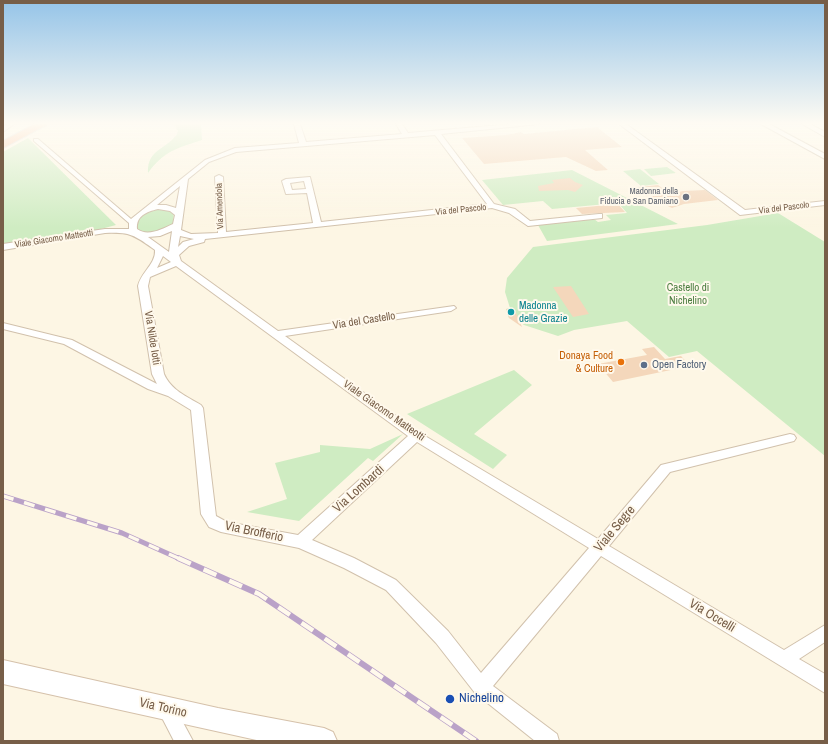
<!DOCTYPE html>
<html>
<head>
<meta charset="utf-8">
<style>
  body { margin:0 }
  #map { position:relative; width:828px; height:744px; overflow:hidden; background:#fdf6e4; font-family:"Archivo Narrow",sans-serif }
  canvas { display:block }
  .frame { position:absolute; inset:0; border:4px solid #775e48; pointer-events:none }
</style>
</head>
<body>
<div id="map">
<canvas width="828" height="744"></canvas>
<div class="frame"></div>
</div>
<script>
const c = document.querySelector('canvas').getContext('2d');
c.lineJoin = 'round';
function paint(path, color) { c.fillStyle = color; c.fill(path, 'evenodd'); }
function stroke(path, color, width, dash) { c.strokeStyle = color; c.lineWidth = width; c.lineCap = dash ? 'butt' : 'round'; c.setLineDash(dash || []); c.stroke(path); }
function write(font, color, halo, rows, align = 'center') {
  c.font = font + ' "Archivo Narrow",sans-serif'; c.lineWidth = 4; c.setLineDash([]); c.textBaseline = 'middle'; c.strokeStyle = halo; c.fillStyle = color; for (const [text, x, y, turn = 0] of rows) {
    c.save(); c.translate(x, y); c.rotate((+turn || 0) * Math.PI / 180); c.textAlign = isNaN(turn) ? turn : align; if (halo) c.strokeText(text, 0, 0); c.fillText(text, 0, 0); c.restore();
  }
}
paint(new Path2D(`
  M174 124H201L202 140C177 148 164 151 148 173 147 149 166 150 177 134L178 131Z
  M28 138 116 225 97 230 3 244V152Z
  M667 167 676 173 651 176 644 169Z
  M640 169 659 184 641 186 623 171Z
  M572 170 678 224 547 241 538 225 594 219 598 222 611 220 606 215 627 213 618 203 552 209 543 201 503 205 482 180Z
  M164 209 174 212 173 226C162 232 149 237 137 230L136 220C145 212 153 210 164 209Z
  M778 213 825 242V456L697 351 669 357 627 321 574 330 558 336 524 325 516 319 509 318 506 309 510 308 505 292 507 278 533 247 707 225Z
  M514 370 532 385 474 434 507 455 493 469 407 414Z
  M403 434 373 461 368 458 299 521 247 512 287 499 275 463 320 452V445L370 449Z`), '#cfecc2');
paint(new Path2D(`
  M597 127 622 147 585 150 608 170 596 171 566 157 484 164 462 138 506 135 521 132 524 134Z
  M570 178 575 182 583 185 575 192 568 190 539 191 538 186 554 183 552 180Z
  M658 185 670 194 683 191 705 190 718 200 684 204 672 208 630 188Z
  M618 204 625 212 582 214 576 208Z
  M571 286 589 314 573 317 553 287Z
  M514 308 522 327 509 318 506 309Z
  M654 347 665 359 681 356 690 366 613 382 598 364 647 355 642 349Z`), '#f4d7bb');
const street = new Path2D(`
  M7 124H14L3 132V127Z
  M294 124H300L306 142 402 134 396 124H402L408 133 512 124H539L441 134 494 204 515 209 530 221 599 214H602V218L528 226 509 213 492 208 205 239 204 242 189 246 179 255 181 261 278 331 454 306 456 308 451 311 285 336 420 433 598 539 661 465 790 434 794 435 796 438 794 441 670 472 609 546 784 650 825 625V642L799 659 825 674V693L601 556 493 686 557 734 559 741H535L475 693 436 643 386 590 344 568 299 548 221 532 209 527 201 514 191 410 168 396 148 389 64 344 3 329V323L72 340 157 384 152 374 138 286C141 272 156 264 155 250 134 235 131 232 105 233L3 250V244L105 229H129V223L34 141V139H38L131 219 205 160 235 148 299 143ZM435 135 487 204 321 222 310 177 286 179 282 181 286 194 307 193 313 223 226 232 223 177 219 175 215 177 218 233 191 234 181 230 188 179 209 162 236 152ZM304 181 306 189 292 190 290 183ZM180 186 176 208 166 205H157ZM158 209 170 211 175 215 173 224C162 229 148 237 137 229 136 216 146 212 158 209ZM172 231 169 252 148 237 160 236ZM180 236 194 239 183 242 178 247ZM163 256 171 262 157 268ZM176 266 408 436 298 535 227 522 216 516 203 408 201 405C186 396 171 390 164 374L148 286 150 277ZM417 442 589 548 481 673 448 631 396 580 354 558 312 540Z
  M619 124H626L745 210 825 201V205L740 215Z
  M761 124H769L825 154V159Z
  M802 124H810L825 132V137Z
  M167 701 173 704 193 741H174L158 710 161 704Z`);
const secondary = new Path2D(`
  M3 660 218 708 324 728 333 732 337 741H261L3 684Z`);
const highway = new Path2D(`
  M35 124H48L3 148V141Z`);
stroke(street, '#d1c1ac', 2);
stroke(secondary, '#d5c1aa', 2);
stroke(highway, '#ded8d3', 2);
paint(street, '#fff');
paint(secondary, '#fff');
paint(highway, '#fabc98');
const railFar1 = new Path2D(`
  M3 496 122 533 180 559`);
const rail = new Path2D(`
  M178 558 259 594 476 741`);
stroke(railFar1, '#baa2c8', 5);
stroke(rail, '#baa2c8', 6);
stroke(railFar1, '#fff9ec', 3.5, [11]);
stroke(rail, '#fff9ec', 4.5, [14]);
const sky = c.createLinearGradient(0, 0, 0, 228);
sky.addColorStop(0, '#95c4e8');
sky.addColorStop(0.54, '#fefbf3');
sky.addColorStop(1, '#fefbf300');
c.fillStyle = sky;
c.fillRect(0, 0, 828, 228);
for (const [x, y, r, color] of [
  [686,197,4,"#6b7280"],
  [511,312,4,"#0f9aa8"],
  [621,362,4,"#e8710a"],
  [644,365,4,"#5c6f8a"],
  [450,699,5,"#1a4fb4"]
]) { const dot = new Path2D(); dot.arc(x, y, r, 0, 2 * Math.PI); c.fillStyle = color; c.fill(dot); stroke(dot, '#fff9ec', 1.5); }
write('9px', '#5b616d', '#fff9ec', [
  ["Madonna della",678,192],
  ["Fiducia e San Damiano",678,202]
], 'right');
write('9px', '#775e48', '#fff9ec', [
  ["Via Amendola",220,206,-92],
  ["Via del Pascolo",784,208,-7],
  ["Via del Pascolo",461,210,-6],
  ["Viale Giacomo Matteotti",54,239,-9]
]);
write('11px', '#4c7e40', '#fff9ec', [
  ["Castello di",688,288],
  ["Nichelino",688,301]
]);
write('11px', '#0d838f', '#fff9ec', [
  ["Madonna",519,306],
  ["delle Grazie",519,319]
], 'left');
write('11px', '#775e48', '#fff9ec', [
  ["Via del Castello",364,321,-9],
  ["Via Nilde Iotti",152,338,81],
  ["Viale Giacomo Matteotti",384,411,35]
]);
write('11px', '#c56008', '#fff9ec', [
  ["Donaya Food",613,356],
  ["& Culture",613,369]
], 'right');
write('11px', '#4e5e75', '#fff9ec', [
  ["Open Factory",652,365]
], 'left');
write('13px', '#775e48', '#fff9ec', [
  ["Via Lombardi",359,489,-42],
  ["Viale Segre",615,529,-50],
  ["Via Brofferio",254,532,12],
  ["Via Occelli",712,616,31],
  ["Via Torino",163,708,13]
]);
write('13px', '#164399', '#fff9ec', [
  ["Nichelino",459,699]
], 'left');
</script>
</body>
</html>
